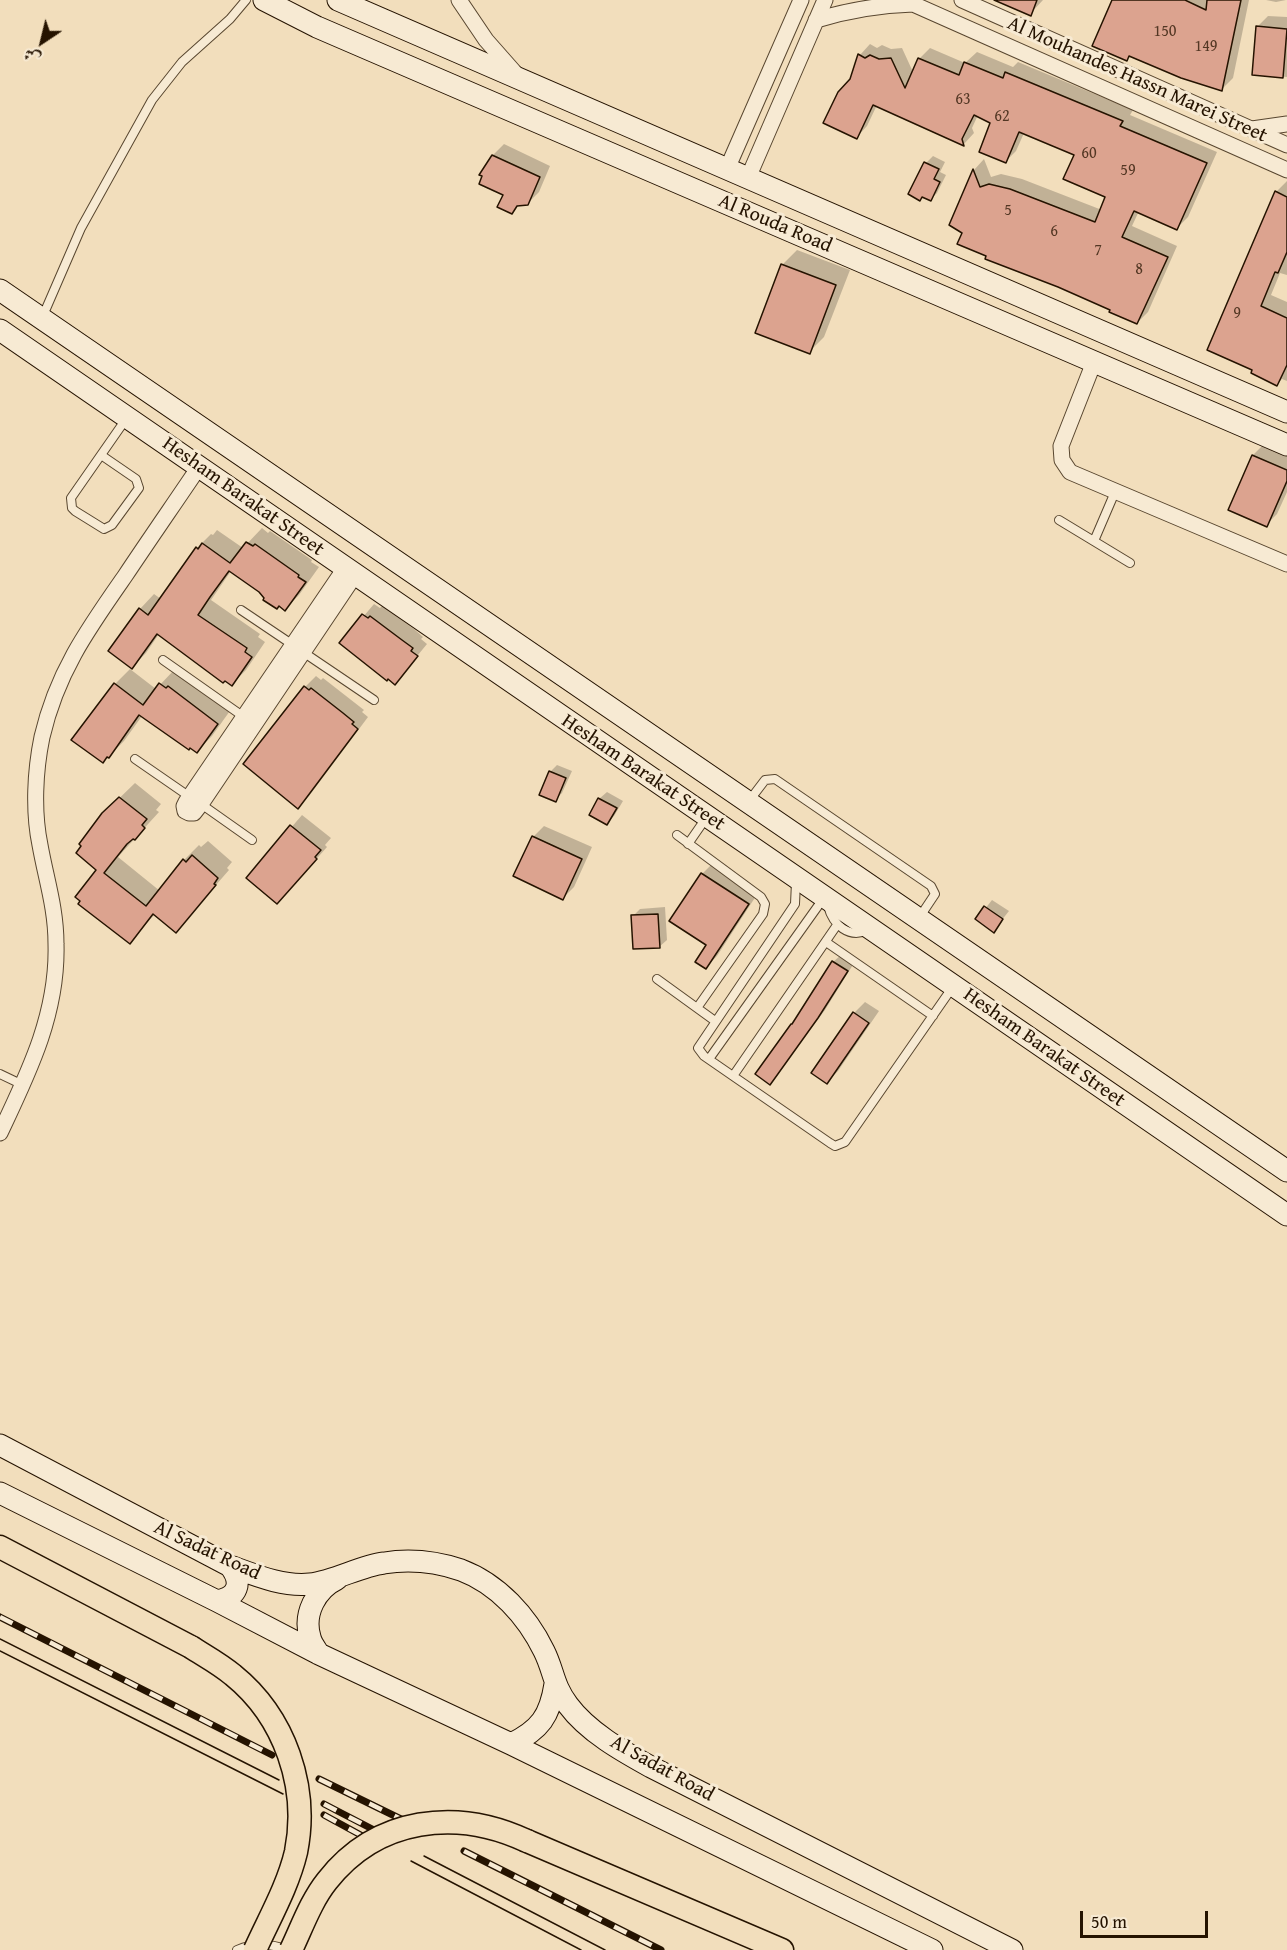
<!DOCTYPE html>
<html>
<head>
<meta charset="utf-8">
<style>
  body { margin:0 }
  #map { position:relative; width:1287px; height:1950px; overflow:hidden; background:#f2debc; font-family:"Gentium Book Plus",Amiri,serif }
  canvas { display:block }
  .north { position:absolute; left:12px; top:12px; width:60px; height:60px; -webkit-text-stroke:4px #f7ead3; paint-order:stroke; rotate:215deg; font-size:16px; font-weight:700; line-height:24px; text-align:center; color:#251300 }
  .north::after { content:''; display:block; margin:auto; width:21px; height:27px; background:#251300; clip-path:polygon(50% 0,100% 100%,50% 72%,0 100%) }
  .scale { position:absolute; left:1080px; top:1911px; width:128px; height:27px; box-sizing:border-box; border:3px solid #251300; border-top:0; padding-left:8px; font-size:18px; line-height:21px; white-space:nowrap; color:#251300; -webkit-text-stroke:4px #f7ead3; paint-order:stroke }
</style>
</head>
<body>
<div id="map">
<canvas width="1287" height="1950"></canvas>
<div class="north">ش</div>
<div class="scale">50 m</div>
</div>
<script>
const c = document.querySelector('canvas').getContext('2d');
c.lineJoin = 'round';
function paint(path, color) { c.fillStyle = color; c.fill(path, 'evenodd'); }
function stroke(path, color, width, dash) { c.strokeStyle = color; c.lineWidth = width; c.lineCap = dash ? 'butt' : 'round'; c.setLineDash(dash || []); c.stroke(path); }
function write(font, color, halo, rows, align = 'center') {
  c.font = font + ' "Gentium Book Plus",serif'; c.lineWidth = 6; c.setLineDash([]); c.textBaseline = 'middle'; c.strokeStyle = halo; c.fillStyle = color; for (const [text, x, y, turn = 0] of rows) {
    c.save(); c.translate(x, y); c.rotate((+turn || 0) * Math.PI / 180); c.textAlign = isNaN(turn) ? turn : align; if (halo) c.strokeText(text, 0, 0); c.fillText(text, 0, 0); c.restore();
  }
}
paint(new Path2D(`
  M996 0H1043L1030 14Z
  M1114 0H1249L1233 78 1222 89 1131 55 1126 59Z
  M1266 0H1286L1276 2Z
  M1268 16 1287 17V77L1253 74 1257 27Z
  M870 44 877 48 882 45 891 49 902 48 913 72 919 59 930 48 965 63 977 52 1013 67 1018 62 1133 110 1130 115 1217 152 1188 217 1177 228 1139 211 1132 226 1177 246 1148 312 1137 323 1112 309 988 255 964 232 951 224 974 170 984 159 991 177 1001 174 1022 179 1102 210 1107 197 1076 154 1024 133 1016 151 1005 162 992 122 978 115 972 128 974 133 964 144 877 105 867 126 857 137 852 80 860 55Z
  M504 144 550 166 539 192 528 203 520 204 512 213 493 155Z
  M933 156 945 162 940 172 946 175 937 193 930 200 926 163Z
  M1287 181V275L1280 273 1271 295 1287 302V381L1282 379 1277 384 1254 369 1209 349 1276 192Z
  M797 250 850 270 824 337 809 352 782 265Z
  M1264 444 1287 454V492L1277 514 1266 525 1230 509 1253 455Z
  M262 528 268 533 270 531 312 560 311 562 319 567 299 595 285 609 231 571 211 600 260 634 258 637 265 642 246 670 232 684 159 634 146 653 132 667 110 651 140 609 154 594 161 599 197 548 211 534 213 535 217 530 243 548Z
  M374 604 380 608 382 606 414 629 423 637 421 639 427 644 395 683 341 643Z
  M130 669 156 689 175 669 232 708 212 736 197 751 142 716 124 741 109 756 115 684Z
  M316 676 321 680 323 678 364 710 362 712 368 717 309 796 298 807 305 687Z
  M557 765 572 771 562 793 555 800 550 772Z
  M135 783 161 804 156 810 159 812 118 857 160 891 184 860 199 845 201 847 208 841 232 862 227 868 229 870 176 931 155 914 130 942 98 870 103 814Z
  M607 792 623 801 614 816 607 823 599 799Z
  M302 815 331 838 325 845 327 847 288 891 248 878Z
  M544 826 592 847 574 887 563 898 533 837Z
  M713 863 758 893 717 956 706 967 708 945 702 874Z
  M992 900 1009 911 993 931 977 919Z
  M665 907 667 940 659 947 633 916 640 909Z
  M841 955 854 963 825 1010 770 1083 792 1025 833 962Z
  M865 1002 879 1011 838 1071 827 1082 854 1013Z`), '#0003');
const building = new Path2D(`
  M994 0H1037L1031 16Z
  M1112 0H1185L1206 10 1207 0H1241L1222 91 1181 78 1129 56 1127 61 1092 46Z
  M1256 26 1287 29 1283 78 1252 75Z
  M858 54 865 58 870 55 879 59 891 58 905 88 918 58 959 75 964 62 1003 78 1005 72 1123 121 1120 126 1207 163 1177 230 1134 211 1122 237 1168 257 1137 324 1109 312 1110 310 1058 287 985 259 986 256 957 244 962 233 949 225 973 169 980 187 989 184 1010 189 1095 222 1105 197 1063 179 1074 155 1019 132 1006 163 979 152 990 123 974 115 962 139 964 146 873 105 857 139 823 123 838 92 850 79Z
  M492 155 540 177 528 205 517 206 512 214 497 207 503 195 479 184 482 176 479 175Z
  M924 162 939 169 934 179 940 182 931 201 922 197 920 201 908 194Z
  M1275 191 1287 197V252L1278 273 1275 272 1261 306 1287 318V365L1277 386 1251 373 1252 370 1207 350Z
  M781 264 836 285 810 354 755 333Z
  M1252 455 1287 470V481L1267 527 1228 510Z
  M246 542 253 546 255 544 299 575 298 577 306 582 285 611 279 606 277 609 263 600 264 598 259 592 229 571 210 597 198 615 247 648 245 652 252 657 232 686 225 681 223 683 157 634 132 669 108 651 139 608 148 615 196 547 198 549 202 543 230 563Z
  M362 614 368 618 370 616 402 640 413 648 411 651 418 656 395 685 388 679 387 681 339 643Z
  M114 683 143 705 159 683 166 688 168 686 218 724 197 753 190 748 189 750 139 715 109 758 107 757 103 763 71 740Z
  M304 686 309 690 311 688 343 713 354 722 352 724 358 729 298 809 243 764Z
  M549 771 566 778 556 802 539 795Z
  M119 797 147 819 142 825 145 828 135 840 133 839 127 844 104 873 146 906 183 859 186 862 192 855 218 878 214 884 216 885 176 933 153 914 130 944 78 904 80 901 75 897 96 870 76 853 81 846 79 844 102 813Z
  M598 798 617 808 607 825 589 815Z
  M290 825 321 850 315 857 317 859 277 904 246 878Z
  M532 836 582 859 563 900 513 876Z
  M701 873 749 904 706 969 695 962 706 945 669 921Z
  M984 906 1003 919 994 933 975 919Z
  M658 914 660 948 633 949 631 915Z
  M832 961 848 971 818 1018 770 1085 755 1074 791 1024H792Z
  M853 1012 869 1023 827 1084 811 1073Z`);
paint(building, '#dca38f');
stroke(building, '#251300', 1.5);
const lane = new Path2D(`
  M42 318 81 228 152 100 182 62 230 19 246 0
  M101 455 136 479 139 488 112 525 104 529 75 511 72 508 71 498 126 419
  M1059 520 1130 563
  M1094 541 1115 492
  M241 610 293 645
  M303 652 374 700
  M163 660 244 717
  M135 759 190 797
  M749 801 765 780 775 779 931 886 935 894 919 918
  M201 804 252 840
  M677 835 761 897 765 904 763 914 697 1008
  M688 844 706 818
  M796 882 795 904 698 1048 704 1056 830 1143 835 1146 845 1142 952 988
  M828 906C833 925 849 939 868 930
  M826 942 933 1016
  M657 979 715 1021
  M709 1059 823 899
  M0 1074 23 1085
  M733 1076 837 925
  M237 1950C254 1943 270 1943 287 1950`);
const street = new Path2D(`
  M459 0 486 40 516 74
  M904 0 1287 170
  M962 0 1287 145
  M816 20C849 10 879 5 913 4
  M1252 129 1287 124
  M727 169 801 0
  M748 178 825 0
  M1094 362 1061 446 1062 460 1070 472 1287 564
  M345 568 186 802 184 806 185 811 189 813H194L201 804 355 575
  M0 1133C29 1072 58 1013 56 944 56 908 46 879 40 845 33 811 35 771 42 737 57 672 88 629 125 576 149 540 174 504 199 467`);
const secondary = new Path2D(`
  M264 0 317 27 1287 445
  M338 0 1287 412
  M0 290 1287 1171
  M0 330 1287 1215
  M0 1445 230 1566C255 1575 283 1587 310 1584 335 1581 360 1566 384 1563 409 1559 437 1562 461 1570 498 1584 527 1616 544 1651 554 1671 553 1685 568 1705 588 1732 622 1751 651 1767L1012 1950
  M0 1493 217 1601 319 1654 511 1744 932 1950
  M217 1601C238 1597 243 1583 230 1566
  M319 1654C316 1649 311 1643 310 1637 303 1614 316 1589 337 1579
  M511 1744C540 1730 550 1716 555 1684`);
const primary = new Path2D(`
  M0 1547 191 1647
  M527 1841 782 1950`);
stroke(lane, '#58462f', 10);
stroke(street, '#58462f', 17);
stroke(secondary, '#251300', 23);
stroke(primary, '#251300', 25);
stroke(lane, '#f7ead3', 8);
stroke(street, '#f7ead3', 15);
stroke(secondary, '#f7ead3', 21);
stroke(primary, '#f2debc', 22);
stroke(new Path2D(`
  M0 1639 279 1780
  M0 1651 283 1794
  M424 1856 605 1950
  M411 1861 581 1950`), '#251300', 1.5);
const rail = new Path2D(`
  M0 1617 272 1755
  M319 1779 403 1820
  M324 1804 378 1832
  M324 1815 368 1839
  M464 1851 661 1950`);
stroke(rail, '#251300', 7);
stroke(rail, '#f7ead3', 4.5, [14]);
const primaryBridge = new Path2D(`
  M191 1647C205 1656 220 1664 233 1675 285 1717 309 1787 296 1852 288 1886 269 1919 255 1950
  M291 1950C302 1927 311 1901 327 1881 377 1817 457 1808 527 1841`);
stroke(primaryBridge, '#251300', 25, []);
stroke(primaryBridge, '#f2debc', 22);
write('16px', '#533724', null, [
  ["150",1165,32],
  ["149",1206,47],
  ["63",963,100],
  ["62",1002,117],
  ["60",1089,154],
  ["59",1128,171],
  ["5",1008,211],
  ["6",1054,232],
  ["7",1098,251],
  ["8",1139,270],
  ["9",1237,314]
]);
write('20px', '#251300', '#f7ead3', [
  ["Al Mouhandes Hassn Marei Street",1137,80,24],
  ["Al Rouda Road",775,224,23],
  ["Hesham Barakat Street",243,497,35],
  ["Hesham Barakat Street",643,773,34],
  ["Hesham Barakat Street",1044,1048,35],
  ["Al Sadat Road",207,1551,25],
  ["Al Sadat Road",662,1769,29]
]);
</script>
</body>
</html>
